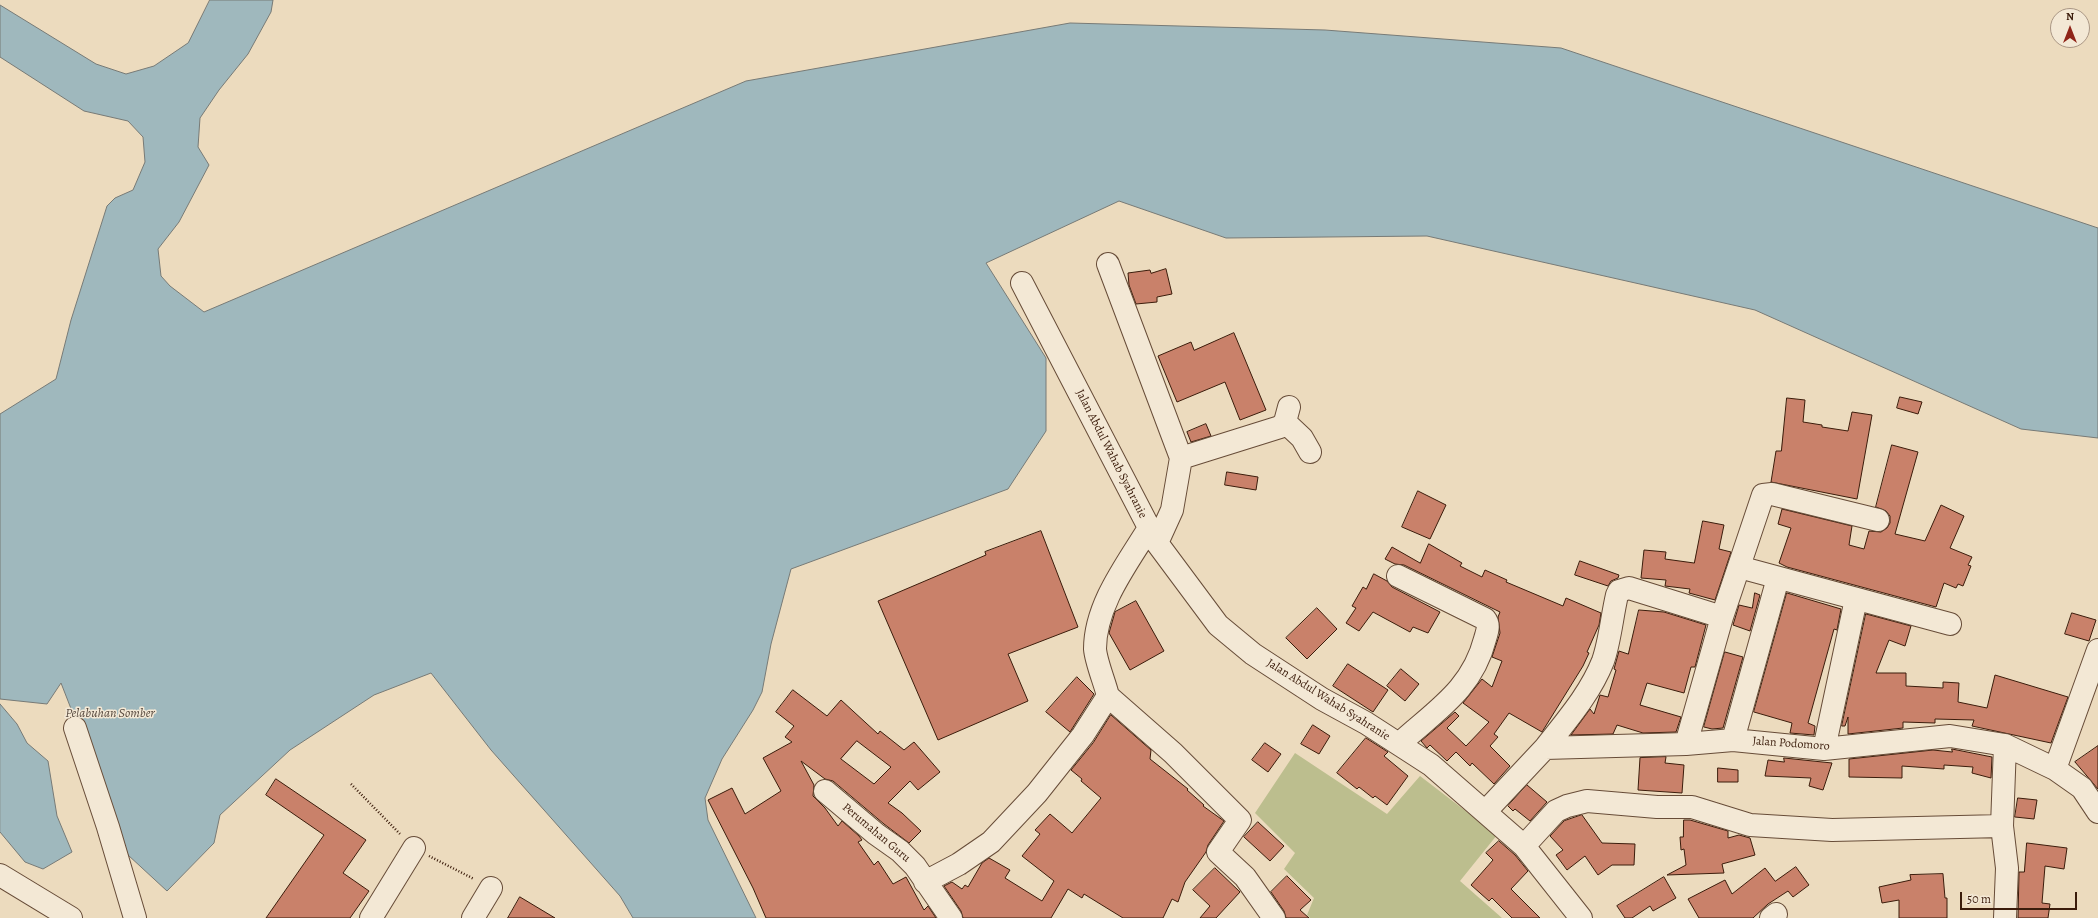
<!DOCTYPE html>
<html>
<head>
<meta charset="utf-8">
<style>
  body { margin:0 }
  #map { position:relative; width:2098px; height:918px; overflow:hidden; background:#ecdbbe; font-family:Alegreya,serif }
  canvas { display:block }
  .north { position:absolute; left:2050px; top:8px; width:40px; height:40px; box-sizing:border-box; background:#f3e8d5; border:1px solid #a99684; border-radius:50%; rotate:0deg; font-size:11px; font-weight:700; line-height:16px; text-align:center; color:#3b1c0b }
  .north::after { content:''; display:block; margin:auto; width:14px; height:18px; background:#8f2418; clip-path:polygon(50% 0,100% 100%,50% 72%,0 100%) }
  .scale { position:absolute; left:1960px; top:892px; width:117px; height:18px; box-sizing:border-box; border:2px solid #3b1c0b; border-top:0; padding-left:5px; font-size:12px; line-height:14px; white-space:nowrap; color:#3b1c0b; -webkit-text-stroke:3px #f3e8d5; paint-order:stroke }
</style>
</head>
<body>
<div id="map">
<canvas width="2098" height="918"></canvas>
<div class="north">N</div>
<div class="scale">50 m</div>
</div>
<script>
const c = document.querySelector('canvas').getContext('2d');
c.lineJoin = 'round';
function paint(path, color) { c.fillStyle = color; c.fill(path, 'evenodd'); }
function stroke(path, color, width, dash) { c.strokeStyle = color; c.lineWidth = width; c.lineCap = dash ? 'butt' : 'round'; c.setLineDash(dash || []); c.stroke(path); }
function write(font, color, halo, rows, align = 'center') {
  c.font = font + ' Alegreya,serif'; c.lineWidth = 3; c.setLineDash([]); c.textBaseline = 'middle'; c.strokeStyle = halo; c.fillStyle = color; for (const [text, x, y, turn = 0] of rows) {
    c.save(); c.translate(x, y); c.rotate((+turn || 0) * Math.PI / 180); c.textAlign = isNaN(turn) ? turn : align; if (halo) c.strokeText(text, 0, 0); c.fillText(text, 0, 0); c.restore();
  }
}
paint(new Path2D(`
  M1295 753 1387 814 1420 776 1497 835 1460 881 1502 918H1310L1307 915 1314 898 1284 869 1295 853 1255 813Z`), '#bcbe8e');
const water = new Path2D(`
  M210 0H273L271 12 248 54 219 90 200 118 198 147 209 165 179 222 158 249 161 276 170 286 204 312 746 81 1070 23 1325 30 1561 48 2098 228V438L2021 429 1755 310 1427 236 1226 238 1119 201 986 263 1046 358V431L1008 489 791 569 771 644 762 692 753 710 722 759 705 798 708 820 756 918H633L620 896 491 750 431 673 374 695 290 750 220 815 214 843 167 891 128 855 61 683 47 704 0 699V414L56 379 71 320 107 206 115 198 133 190 145 162 143 137 128 121 84 111 0 57V5L96 64 126 74 154 66 188 43Z
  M0 704 17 724 27 743 48 761 57 816 72 852 43 869 25 862 0 832Z`);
paint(water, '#9fb8bd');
stroke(water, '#777a76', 1);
const building = new Path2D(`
  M1166 269 1172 294 1157 297V302L1136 304 1129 285 1128 273 1150 270 1151 273Z
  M1234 333 1266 410 1240 420 1225 382 1177 402 1158 356 1191 342 1194 350Z
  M1900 397 1922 402 1918 414 1897 408Z
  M1787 398 1805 400 1803 422 1822 425V427L1848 431 1852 412 1872 415 1857 499 1771 482 1776 451H1781Z
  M1206 424 1211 436 1191 442 1187 432Z
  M1892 445 1918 452 1895 534 1925 541 1941 505 1964 516 1950 548 1972 557 1968 565 1971 566 1963 586 1958 584 1956 588 1944 583 1936 607 1787 567 1779 563 1791 528 1778 524 1782 509 1852 526 1849 545 1864 549 1869 531 1881 532 1887 528 1890 523V516L1886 511 1876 507Z
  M1227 472 1258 477 1256 490 1225 485Z
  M1418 491 1446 505 1430 539 1402 527Z
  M1703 521 1724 525 1719 549 1731 552 1715 600 1689 593 1690 589 1665 586 1666 580 1641 578 1644 550 1666 552 1665 559 1694 563Z
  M1041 531 1078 627 1008 654 1028 701 938 740 878 601 986 555 985 552Z
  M1429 544 1462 563 1460 566 1482 577 1485 570 1507 580 1506 582 1563 606 1566 598 1601 613 1599 625 1587 652 1589 653 1583 666 1542 732 1509 713 1494 734 1498 737 1490 746 1510 766 1494 784 1472 763 1470 766 1456 752 1447 761 1430 745 1427 748 1421 741 1455 712 1459 716 1447 728 1466 746 1489 722 1463 703 1482 679 1492 687 1502 661 1492 657 1500 633 1498 617 1500 612 1404 565 1395 564 1385 559 1392 547 1420 563Z
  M1580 561 1619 575 1618 578 1611 581 1608 586 1575 575Z
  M1374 574 1387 581 1392 587 1440 612 1428 633 1413 627 1410 632 1373 612 1359 631 1346 623 1356 608 1352 606 1363 587 1366 589Z
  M1755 593 1760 595 1750 631 1733 625 1739 605 1752 608Z
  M1787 593 1841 609 1837 630 1834 629 1808 723 1815 726 1814 735 1790 733 1792 723 1754 712Z
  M1136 601 1164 651 1130 670 1109 633 1115 612Z
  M1317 608 1337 629 1307 659 1286 638Z
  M1639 610 1664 612 1706 625 1695 667H1691L1684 693 1647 683 1640 705 1681 717 1676 732 1643 733 1617 725 1613 734 1571 735 1590 709 1594 714 1600 695 1608 697 1616 670 1614 669 1619 651 1628 654Z
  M2072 613 2096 620 2089 641 2065 634Z
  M1866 614 1911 626 1905 646 1889 640 1876 673H1906V686L1943 688V682L1959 683 1958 702 1987 708 1995 675 2068 697 2051 743 1972 726 1974 720 1935 719V723L1903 722V728L1848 734V717L1845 726H1842Z
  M1725 652 1743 657 1723 728 1712 729 1704 727Z
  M1348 664 1388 690 1373 712 1333 686Z
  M1401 669 1419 684 1405 701 1387 686Z
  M1077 677 1094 694 1070 732 1046 712Z
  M793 690 827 716 841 700 878 734 880 731 904 750 914 742 940 772 918 790 910 781 888 803 902 813 921 831 909 843 884 824 833 781 825 779 801 761 814 785 813 796 825 808 838 826 842 821 859 836 862 840 858 842 874 865 878 861 893 884 906 877 924 910 928 906 936 918H766L753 888 708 800 732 788 745 814 781 791 763 758 792 742 785 737 794 726 776 712ZM857 741 891 767 874 784 841 759Z
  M1111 715 1151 750 1150 759 1188 789 1187 790 1204 805 1203 806 1224 821 1208 845 1206 852 1185 882 1178 902 1172 899 1163 918H1123L1084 894 1082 898 1068 889 1051 918H963L961 911 944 886 952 882 962 889 965 885 968 887 982 863 989 858 1010 870 1005 878 1042 901 1054 881 1022 856 1040 834 1035 830 1050 814 1072 833 1101 798 1081 781 1082 779 1071 770 1093 743Z
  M1313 725 1330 736 1319 754 1301 744Z
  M1366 738 1388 752 1384 756 1408 776 1387 805 1375 796 1373 798 1359 787 1357 789 1337 773Z
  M1265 743 1281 754 1268 772 1252 760Z
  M2098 746V789L2075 762Z
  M1952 749 1992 757 1991 778 1972 773 1973 767 1944 765V769L1902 766V778L1849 777V759L1933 750 1952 752Z
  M1666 757 1665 763 1684 765 1682 793 1638 790 1640 758Z
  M1784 758 1832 763 1823 790 1809 786 1811 778 1765 776 1768 760 1784 762Z
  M1718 768 1738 770V782H1718Z
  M276 779 366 840 343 873 369 891 350 918H266L324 835 266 795Z
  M1527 785 1547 802 1530 821 1515 809 1513 811 1508 806Z
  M2018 798 2037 800 2034 819 2015 817Z
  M1582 815 1602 843 1635 844 1634 865H1612L1598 875 1585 856 1567 870 1556 855 1563 850 1550 836 1564 821Z
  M1684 820H1690L1728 831V838L1739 835 1750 838 1755 855 1722 864 1724 873 1667 875 1686 865 1684 849 1681 850 1680 837H1683Z
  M1258 822 1284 846 1270 861 1244 837Z
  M1499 841 1515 855 1528 871 1511 889 1540 918H1512L1492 898 1489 901 1471 885 1493 860 1486 853Z
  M2027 843 2067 848 2064 869 2045 866 2042 903 2050 904 2048 918H2018L2019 872H2024Z
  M1796 867 1809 885 1793 897 1788 891 1768 904 1753 918H1699L1688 899 1725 880 1732 894 1765 868 1775 881Z
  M1215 868 1240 892 1216 918H1200L1210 906 1193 890Z
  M1943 874 1945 898H1947V918H1899V900L1882 903 1879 887 1911 880 1910 875Z
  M1287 876 1311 900 1300 910 1309 918H1286L1284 911 1271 892Z
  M1664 877 1676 898 1653 911 1650 906 1632 918H1625L1617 906Z
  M520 897 555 918H508Z`);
paint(building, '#c9816a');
stroke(building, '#3b1c0b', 1);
const minor = new Path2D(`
  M1108 264 1181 458 1172 510 1157 543
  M1022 283 1157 543 1218 625 1253 654 1322 699 1366 723 1431 765 1524 846 1581 918
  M1285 422 1302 438 1310 452
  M1181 458 1280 427 1285 422 1289 407
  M1739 567 1950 624
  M1398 576 1485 619C1490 625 1487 632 1485 639 1472 690 1435 711 1399 744
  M1108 696 1173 753 1240 820 1218 852 1245 877 1274 918
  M75 728 108 827 135 918
  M1733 740 1778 578
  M1686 744 1722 617 1763 495 1772 494 1878 520
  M2005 745 2002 826 2007 868 2005 918
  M1545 748C1566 721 1590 694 1603 661 1610 641 1612 616 1617 595L1619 591 1629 588 1722 617
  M1824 749 1856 599
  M2055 769 2098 650
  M825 791 876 834 900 851 915 866 951 918
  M1485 812 1545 748 1686 744 1733 740 1824 749 1950 736 2005 745 2055 769 2082 788 2098 812
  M1524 846 1556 811 1567 806 1587 801 1657 807H1692L1750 825 1832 830 2002 826
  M0 875 71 918
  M925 882 959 864 991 842 1037 793 1083 735 1108 696C1105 683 1096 662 1095 649 1095 605 1127 564 1149 528
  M371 918 414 848
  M473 918 491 888
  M1771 918 1776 914`);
stroke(minor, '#674c38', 24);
stroke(new Path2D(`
  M351 784 401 835
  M429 856 474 879`), '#3b1c0b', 2.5, [1, 2]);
stroke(minor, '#f3e8d5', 22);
write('12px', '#3b1c0b', '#f3e8d5', [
  ["Jalan Abdul Wahab Syahranie",1111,454,63],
  ["Jalan Abdul Wahab Syahranie",1328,700,32],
  ["Jalan Podomoro",1791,744,4],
  ["Perumahan Guru",876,833,40]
]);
write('italic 13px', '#594b40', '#f3e8d5', [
  ["Pelabuhan Somber",110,714]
]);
</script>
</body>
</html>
